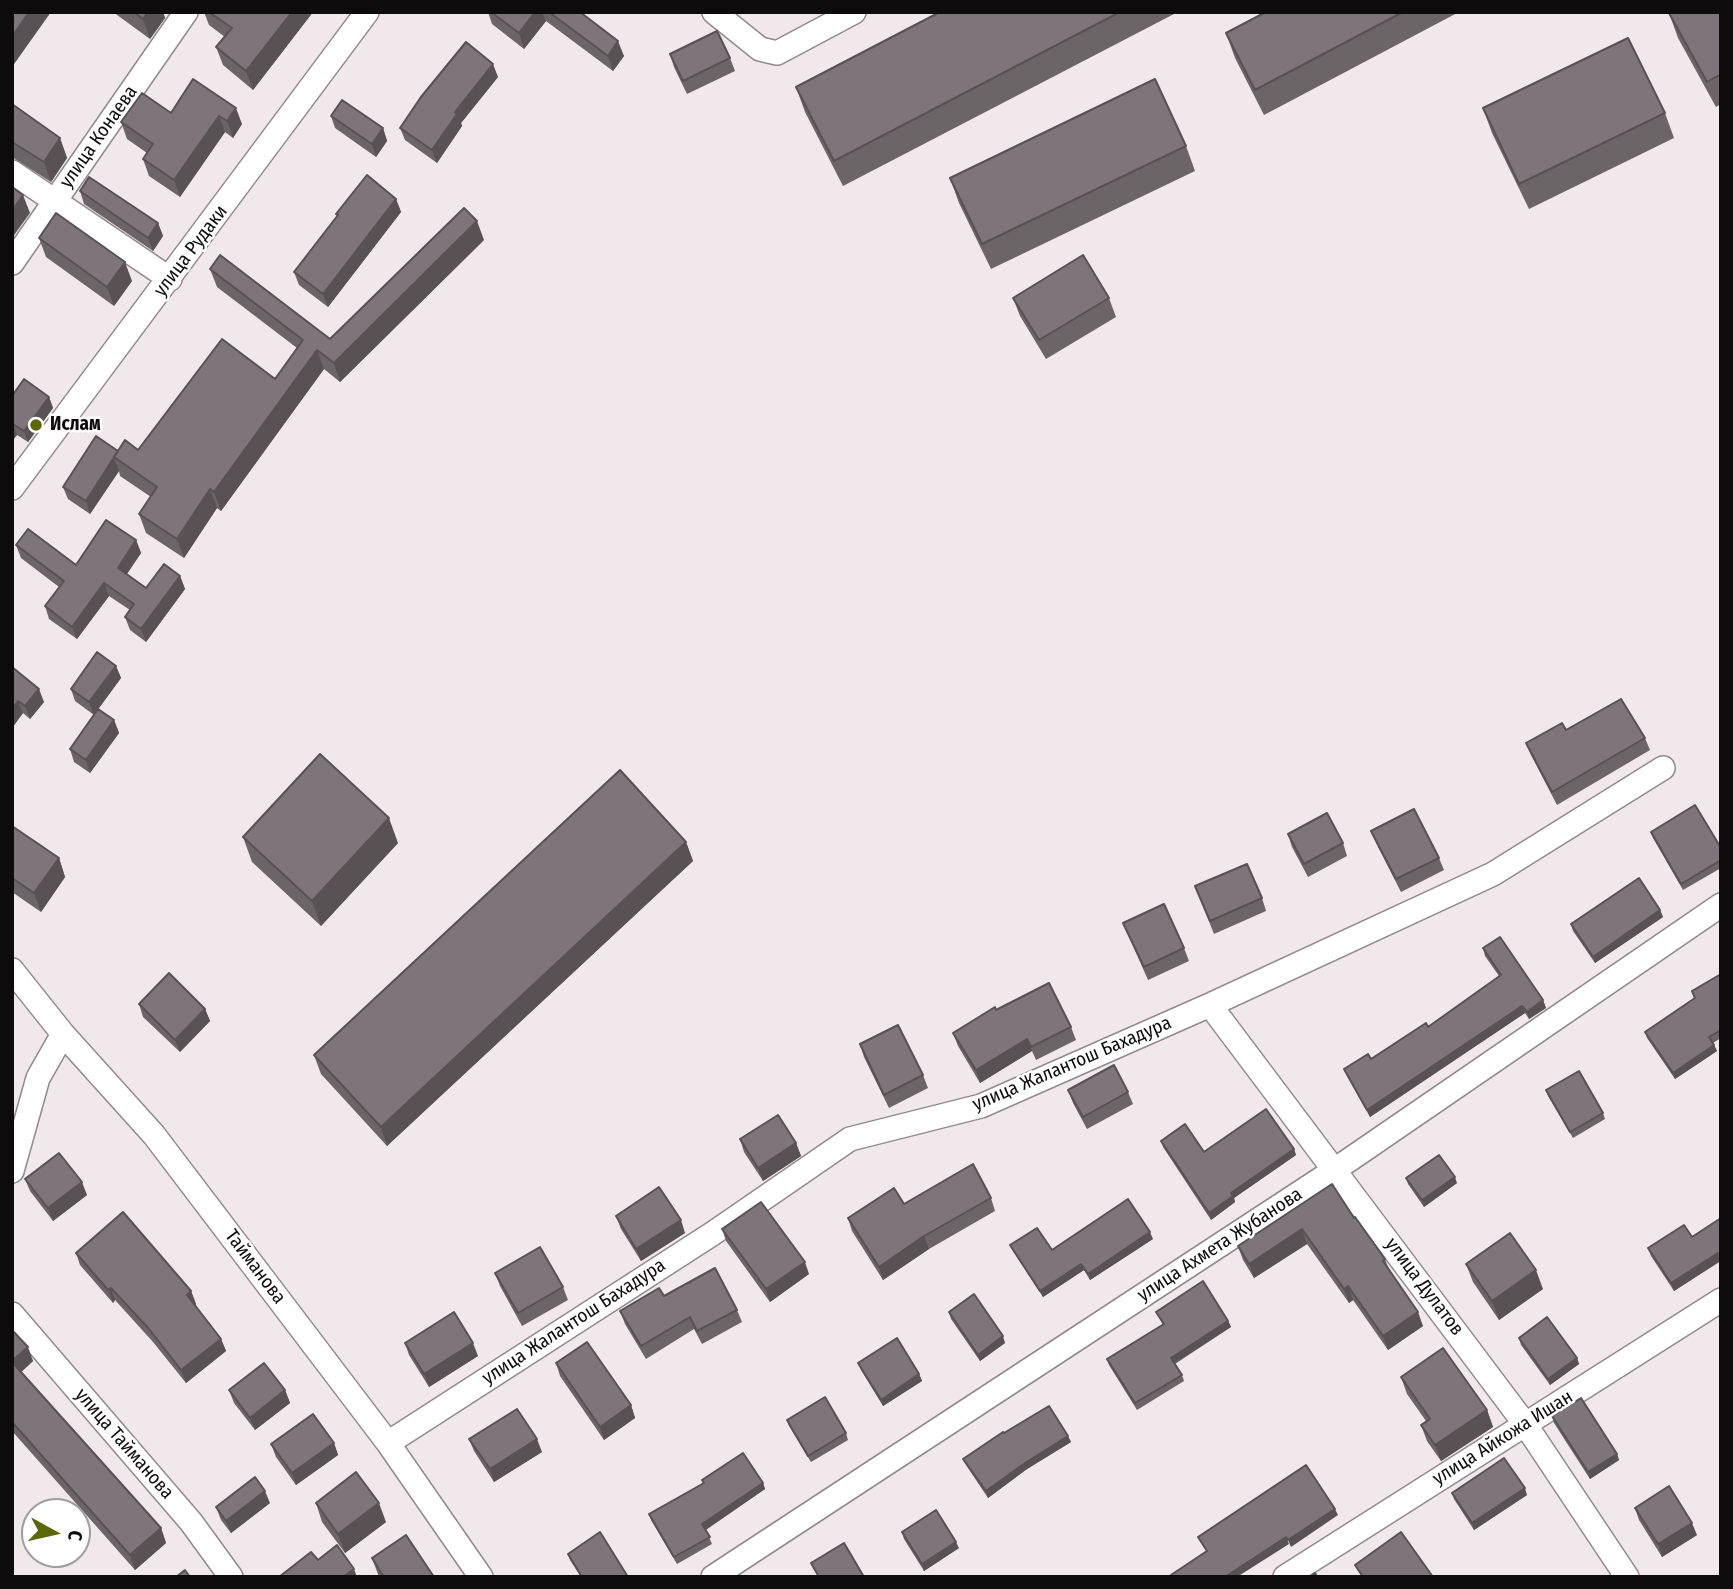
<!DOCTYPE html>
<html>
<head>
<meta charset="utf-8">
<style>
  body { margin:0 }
  #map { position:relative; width:1733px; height:1589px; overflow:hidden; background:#f1e8ec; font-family:"Fira Sans Condensed",sans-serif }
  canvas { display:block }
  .frame { position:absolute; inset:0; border:14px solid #0e0b0c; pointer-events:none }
  .north { position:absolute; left:21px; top:1498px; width:70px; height:70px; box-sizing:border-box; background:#fff; border:2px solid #9f9d9e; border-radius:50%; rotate:98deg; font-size:19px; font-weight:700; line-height:28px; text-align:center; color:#0e0b0c }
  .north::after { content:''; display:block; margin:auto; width:24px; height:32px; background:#5c670a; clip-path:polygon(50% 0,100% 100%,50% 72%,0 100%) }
</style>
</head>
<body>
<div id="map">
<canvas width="1733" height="1589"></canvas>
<div class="frame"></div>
<div class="north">С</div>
</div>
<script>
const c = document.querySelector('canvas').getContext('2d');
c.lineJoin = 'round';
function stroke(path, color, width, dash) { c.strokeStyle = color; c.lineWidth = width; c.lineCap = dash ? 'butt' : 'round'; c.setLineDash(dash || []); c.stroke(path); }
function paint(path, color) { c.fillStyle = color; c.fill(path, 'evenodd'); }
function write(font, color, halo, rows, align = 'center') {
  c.font = font + ' "Fira Sans Condensed",sans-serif'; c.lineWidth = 5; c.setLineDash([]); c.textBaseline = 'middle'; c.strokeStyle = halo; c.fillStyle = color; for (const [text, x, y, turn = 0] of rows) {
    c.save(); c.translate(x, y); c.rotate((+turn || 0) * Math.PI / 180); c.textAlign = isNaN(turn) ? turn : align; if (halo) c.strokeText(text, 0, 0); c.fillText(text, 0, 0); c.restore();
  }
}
const minor = new Path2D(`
  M714 12 760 49 777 53 854 12
  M12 172 170 279
  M12 263 186 12
  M12 488 367 12
  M12 970 63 1034 154 1135 388 1443 481 1577
  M1210 1005 1525 1424 1627 1577
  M12 1171 38 1078 63 1034
  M12 1314 191 1522 231 1577
  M388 1443 712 1234 850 1139 981 1106 1210 1005 1493 874 1663 768
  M713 1577 1336 1169 1721 905
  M1285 1577 1721 1300`);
stroke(minor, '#92898e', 26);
stroke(minor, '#fff', 23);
paint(new Path2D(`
  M113 12H163L165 18 150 39Z
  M204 12H313L253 90 223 65 216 47 225 37 209 25Z
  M488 12H580L624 56 613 71 546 21 524 49 492 24Z
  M940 12H1173L1174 14 843 186 805 112 796 87Z
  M1266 12H1459L1264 115 1235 58 1226 33Z
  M1721 12V104L1716 107 1678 38 1669 13Z
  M670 54 730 58 735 71 687 94 674 67Z
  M498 77 461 123 462 126 437 163 405 140 400 128Z
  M193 79 242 124 233 138 225 132 180 197 149 176 143 159 147 153 127 139 121 122 171 113Z
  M12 104 60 138 67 158 51 182 12 157Z
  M1483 108 1665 113 1674 138 1529 209 1492 133Z
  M331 116 383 128 387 141 376 157 335 128Z
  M1186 146 1195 171 991 269 959 203 950 178Z
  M80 191 158 223 163 236 153 251 84 204Z
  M396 199 401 212 328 307 299 285 294 272 337 216 336 214Z
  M39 238 132 281 114 306 46 257Z
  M484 240 340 382 324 369 221 511 217 508 184 558 146 533 139 514 151 497 120 476 119 471 90 514 68 499 63 487 118 451 138 450 275 379 297 348 217 287 210 269 330 339Z
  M1013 298H1109L1116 317 1046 359 1020 316Z
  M12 396 49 397 53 408 28 442 17 435 12 441Z
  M136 540 141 553 127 574 146 588 180 576 185 589 146 642 130 630 125 617 130 610 109 596 77 639 49 619 45 606 59 587 21 558 16 545 76 565Z
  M116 666 121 678 98 709 114 720 119 733 90 773 74 762 70 749 94 715 75 701 71 689Z
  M12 667 44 702 30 719 23 713 12 728Z
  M1566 730 1645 738 1650 750 1557 805 1531 755 1526 743Z
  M12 826 59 858 65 877 41 912 12 892Z
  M1371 831 1439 858 1444 870 1401 892 1376 843Z
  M1651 832 1721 848V868L1683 890 1653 838Z
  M1288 834 1343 843 1347 856 1308 877 1292 847Z
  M243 837 398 843 321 926 252 862Z
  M686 842 693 861 387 1146 321 1074 314 1055Z
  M1195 886 1262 898 1266 911 1214 934Z
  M1660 910 1663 917 1595 963 1573 931 1571 924Z
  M1123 923 1184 948 1189 961 1148 980Z
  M1483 948 1543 1000 1546 1008 1529 1019 1525 1013 1370 1117 1347 1076 1344 1069 1371 1059 1428 1027 1499 976 1485 956Z
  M1721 974V1038L1713 1043 1717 1051 1675 1079 1647 1038 1645 1032 1694 998 1692 991Z
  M139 1004 205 1009 210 1021 180 1052 143 1017Z
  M996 1010 1071 1027 1076 1040 1036 1060 1032 1051 980 1083 958 1046 953 1033Z
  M860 1044 923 1075 928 1088 889 1108 864 1057Z
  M1068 1090 1128 1092 1133 1104 1087 1129 1073 1103Z
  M1546 1090 1603 1113 1605 1119 1573 1138 1548 1096Z
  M740 1139 796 1143 801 1156 763 1181 744 1152Z
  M1161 1141 1204 1152 1294 1149 1296 1155 1234 1198 1235 1202 1211 1220 1163 1147Z
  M1406 1178 1457 1183 1424 1207 1408 1184Z
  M25 1179 87 1195 53 1221 30 1191Z
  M991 1198 995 1211 929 1249 883 1280 852 1231 848 1218 904 1204Z
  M616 1216 685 1233 641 1261 621 1229Z
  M1354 1218 1385 1259 1390 1272 1423 1326 1388 1350 1353 1300 1349 1303 1307 1244 1254 1278 1243 1260 1238 1246Z
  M1721 1218V1261L1674 1291 1651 1256 1648 1248 1692 1237Z
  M722 1229 809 1274 770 1302 726 1241Z
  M1153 1239 1090 1280 1084 1270 1043 1297 1013 1251 1010 1245 1052 1250Z
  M76 1253 191 1291 196 1304 195 1305 221 1339 226 1351 186 1383 153 1342 115 1300 113 1303 80 1265Z
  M1466 1264 1543 1289 1499 1320 1473 1282Z
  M495 1273 563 1287 568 1300 522 1326 500 1286Z
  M664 1296 737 1310 742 1322 702 1344 694 1329 646 1359 625 1324 620 1311Z
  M949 1312 1005 1343 980 1361 951 1319Z
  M1156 1312 1228 1321 1231 1327 1175 1364 1182 1375 1184 1381 1137 1410 1109 1365 1107 1359 1163 1325Z
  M12 1330 33 1361 21 1372 161 1528 166 1543 135 1570 12 1431Z
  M1519 1338 1577 1358 1579 1364 1550 1385 1521 1345Z
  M405 1343 478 1356 429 1387 409 1355Z
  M556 1363 631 1405 635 1418 604 1440 560 1376Z
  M858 1363 919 1374 922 1381 883 1406 861 1370Z
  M1401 1377 1487 1410 1493 1427 1441 1461 1427 1441 1421 1425 1426 1421 1407 1394Z
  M229 1390H285L290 1403 255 1430 234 1403Z
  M1552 1416 1617 1454 1619 1460 1590 1479 1554 1423Z
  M787 1420 846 1433 848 1440 811 1462 789 1426Z
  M1004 1433 1068 1436 1071 1442 1027 1469 988 1498 966 1465 963 1459Z
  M469 1439 542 1452 494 1482 474 1451Z
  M334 1443 338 1455 296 1485 276 1457 271 1444Z
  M702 1480 763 1483 765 1489 706 1530 712 1544 677 1564 651 1520 649 1514 703 1484Z
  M1452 1493 1527 1495 1474 1530 1454 1499Z
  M270 1503 231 1533 221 1520 216 1507Z
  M316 1503 386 1522 345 1553 322 1522Z
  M1635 1508 1697 1535 1662 1557 1639 1520Z
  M902 1532 959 1548 924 1571 904 1539Z
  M568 1554 628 1577H581L570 1560Z
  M372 1558 434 1577H379Z`), '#6c6568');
paint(new Path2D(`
  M29 12H51L12 67V37Z
  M148 12H163L165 18 150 39 143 19Z
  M292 12H313L253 90 246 71Z
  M535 12H542L546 21 524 49 519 33Z
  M618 41 624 56 613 71 608 56Z
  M493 64 498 77 461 123 462 126 437 163 432 150 455 112Z
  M236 108 242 124 233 138 227 121Z
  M219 116 225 132 180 197 174 180Z
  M383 128 387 141 376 157 372 144Z
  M60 138 67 158 51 182 44 162Z
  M23 195 30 213 12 238V211Z
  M396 199 401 212 328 307 323 294Z
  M477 221 484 240 340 382 334 363Z
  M158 223 163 236 153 251 148 238Z
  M125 262 132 281 114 306 107 287Z
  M317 350 324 369 221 511 214 492Z
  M49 397 53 408 28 442 24 431Z
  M13 424 17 435 12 441V425Z
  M114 458 119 471 90 514 86 501Z
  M210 489 217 508 184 558 177 539Z
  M136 540 141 553 122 581 118 568Z
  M180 576 185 589 146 642 141 629Z
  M104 583 109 596 77 639 72 627Z
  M116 666 121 678 94 715 89 702Z
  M39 689 44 702 30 719 25 706Z
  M18 701 23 713 12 728V709Z
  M114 720 119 733 90 773 86 760Z
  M389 818 398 843 321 926 312 901Z
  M686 842 693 861 387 1146 381 1127Z
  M59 858 65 877 41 912 34 893Z
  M1660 910 1663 917 1595 963 1593 957Z
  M1543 1000 1546 1008 1529 1019 1527 1012Z
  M1522 1006 1525 1013 1370 1117 1367 1110Z
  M205 1009 210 1021 180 1052 175 1040Z
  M1027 1039 1032 1051 980 1083 976 1070Z
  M1714 1045 1717 1051 1675 1079 1673 1073Z
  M796 1143 801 1156 763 1181 758 1168Z
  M1294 1149 1296 1155 1234 1198 1235 1202 1211 1220 1209 1213 1231 1193Z
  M1455 1177 1457 1183 1424 1207 1422 1200Z
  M82 1182 87 1195 53 1221 48 1208Z
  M681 1220 685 1233 641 1261 636 1249Z
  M1302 1229 1307 1244 1254 1278 1249 1264Z
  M1150 1232 1153 1239 1090 1280 1088 1274Z
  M924 1236 929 1249 883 1280 879 1267Z
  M1718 1253 1720 1261 1674 1291 1671 1283Z
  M805 1262 809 1274 770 1302 766 1289Z
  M1081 1264 1084 1270 1043 1297 1040 1291Z
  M1536 1270 1543 1289 1499 1320 1492 1301Z
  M1348 1286 1353 1300 1349 1303 1344 1289Z
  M111 1288 115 1300 113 1303 108 1290Z
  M191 1291 196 1304 192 1308 187 1295Z
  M1418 1312 1423 1326 1388 1350 1383 1336Z
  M1228 1321 1231 1327 1173 1364 1171 1358Z
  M1003 1336 1005 1343 980 1361 978 1355Z
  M221 1339 226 1351 186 1383 181 1370Z
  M473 1343 478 1356 429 1387 424 1374Z
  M28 1347 33 1361 17 1376 12 1361Z
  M1577 1358 1579 1364 1550 1385 1548 1379Z
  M919 1374 922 1381 883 1406 881 1400Z
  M285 1390 290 1403 255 1430 250 1418Z
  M631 1405 635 1418 604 1440 600 1427Z
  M1487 1410 1493 1427 1441 1461 1435 1445Z
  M1068 1436 1071 1442 1027 1469 988 1498 986 1491 1025 1463Z
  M537 1439 542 1452 494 1482 490 1469Z
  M334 1443 338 1455 296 1485 292 1473Z
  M1617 1454 1619 1460 1590 1479 1588 1472Z
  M763 1483 765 1489 705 1530 702 1524Z
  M1525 1488 1527 1495 1474 1530 1472 1523Z
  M265 1491 270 1503 231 1533 226 1521Z
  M379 1503 386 1522 345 1553 338 1534Z
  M1335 1509 1338 1515 1291 1547 1288 1540Z
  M1692 1523 1697 1535 1662 1557 1658 1544Z
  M161 1528 166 1543 135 1570 130 1555Z
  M1286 1537 1289 1544 1237 1577H1225Z
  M956 1542 959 1548 924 1571 922 1564Z
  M354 1569 357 1577H343Z`), '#585255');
const building = new Path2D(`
  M12 12H29L12 37Z
  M134 12H148L143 19Z
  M209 12H292L246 71 216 47 232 28Z
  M491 12H535L519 33Z
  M549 12H580L618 41 608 56Z
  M940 12H1120L834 161 796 87Z
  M1266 12H1403L1255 90 1226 33Z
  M1671 12H1721V74L1707 82 1669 13Z
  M717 31 730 58 683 81 670 54Z
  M1628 38 1665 113 1519 184 1483 108Z
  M466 42 493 64 455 112 457 114 432 150 400 128 421 97Z
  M193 79 236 108 227 121 219 116 174 180 143 159 153 144 121 122 142 93 171 113Z
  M1155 79 1186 146 982 244 950 178Z
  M342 100 383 128 372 144 331 116Z
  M12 104 60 138 44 162 12 142Z
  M367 175 396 199 323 294 294 272 338 215 336 214Z
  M89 177 158 223 148 238 80 191Z
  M12 187 23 195 12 211Z
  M464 208 477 221 334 363 317 350 214 492 210 489 177 539 139 514 157 487 114 457 125 440 138 450 222 339 275 379 303 340 210 269 220 255 330 339Z
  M56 213 125 262 107 287 39 238Z
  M1083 255 1109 298 1039 340 1013 298Z
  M24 379 49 397 24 431 13 424 12 425V396Z
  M96 436 118 451 86 501 63 487Z
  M106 520 136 540 118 568 146 588 164 564 180 576 141 629 125 617 134 604 104 583 72 627 45 606 64 581 16 545 28 529 76 565Z
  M97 652 116 666 89 702 71 689Z
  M12 667 39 689 25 706 18 701 12 709Z
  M1621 699 1645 738 1552 792 1526 743 1562 723 1566 730Z
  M98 709 114 720 86 760 70 749Z
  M320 754 389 818 312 901 243 837Z
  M620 770 686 842 381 1127 314 1055Z
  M1695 805 1721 848V860L1681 884 1651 832Z
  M1414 809 1439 858 1396 879 1371 831Z
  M1327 813 1343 843 1304 864 1288 834Z
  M12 826 59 858 34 893 12 878Z
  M1247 864 1262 898 1210 921 1195 886Z
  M1639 878 1660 910 1593 957 1571 924Z
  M1164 904 1184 948 1144 967 1123 923Z
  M1500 937 1543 1000 1527 1012 1522 1006 1367 1110 1344 1069 1368 1054 1371 1059 1426 1023 1428 1027 1501 975 1483 948Z
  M169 973 205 1009 175 1040 139 1004Z
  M1721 974V1030L1709 1037 1714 1045 1673 1073 1645 1032 1695 998 1692 991Z
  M1049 983 1071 1027 1031 1047 1027 1039 976 1070 953 1033 995 1007 996 1010Z
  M898 1025 923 1075 884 1095 860 1044Z
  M1114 1065 1128 1092 1083 1117 1068 1090Z
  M1579 1071 1603 1113 1570 1132 1546 1090Z
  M1266 1109 1294 1149 1231 1193 1233 1196 1209 1213 1161 1141 1185 1124 1204 1152Z
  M778 1115 796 1143 758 1168 740 1139Z
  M59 1153 82 1182 48 1208 25 1179Z
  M1439 1155 1455 1177 1422 1200 1406 1178Z
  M973 1164 991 1198 924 1236 879 1267 848 1218 894 1188 904 1204Z
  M1332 1184 1354 1218 1355 1217 1385 1259 1383 1261 1418 1312 1383 1336 1348 1286 1344 1289 1302 1229 1249 1264 1238 1246Z
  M659 1187 681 1220 636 1249 616 1216Z
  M1128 1199 1150 1232 1088 1274 1081 1264 1040 1291 1010 1245 1037 1228 1052 1250Z
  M761 1202 805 1262 766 1289 722 1229Z
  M123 1212 191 1291 187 1295 221 1339 181 1370 149 1329 111 1288 108 1290 76 1253Z
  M1721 1218V1258L1718 1253 1671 1283 1648 1248 1684 1225 1692 1237Z
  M1510 1233 1536 1270 1492 1301 1466 1264Z
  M540 1247 563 1287 518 1313 495 1273Z
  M715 1268 737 1310 697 1331 690 1317 641 1346 620 1311 659 1288 664 1296Z
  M1203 1281 1228 1321 1171 1358 1182 1375 1135 1403 1107 1359 1164 1324 1156 1312Z
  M974 1294 1003 1336 978 1355 949 1312Z
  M454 1312 473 1343 424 1374 405 1343Z
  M1547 1317 1577 1358 1548 1379 1519 1338Z
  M12 1330 28 1347 12 1361Z
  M897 1338 919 1374 881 1400 858 1363Z
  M587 1342 631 1405 600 1427 556 1363Z
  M1443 1348 1487 1410 1435 1445 1421 1425 1430 1419 1401 1377Z
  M12 1362 161 1528 130 1555 12 1422Z
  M264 1363 285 1390 250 1418 229 1390Z
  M825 1397 846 1433 808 1456 787 1420Z
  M1581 1398 1617 1454 1588 1472 1552 1416Z
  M1049 1406 1068 1436 1025 1463 986 1491 963 1459 1003 1432 1004 1433Z
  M517 1409 537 1439 490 1469 469 1439Z
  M313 1414 334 1443 292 1473 271 1444Z
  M743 1453 763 1483 702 1524 710 1537 674 1557 649 1514 704 1483 702 1480Z
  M1504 1458 1525 1488 1472 1523 1452 1493Z
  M1306 1465 1335 1509 1288 1540 1286 1537 1225 1577H1168L1207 1551 1198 1537Z
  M356 1472 379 1503 338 1534 316 1503Z
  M255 1477 265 1491 226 1521 216 1507Z
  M1669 1486 1692 1523 1658 1544 1635 1508Z
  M936 1510 956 1542 922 1564 902 1532Z
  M600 1532 628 1577H582L568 1554Z
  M1401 1532 1433 1577H1363L1355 1565Z
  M406 1535 434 1577H384L372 1558Z
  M844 1543 864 1577H819L811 1563Z
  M337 1545 354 1569 343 1577H279L311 1552 318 1560Z
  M185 1570 190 1577H176Z
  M1315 1573 1317 1577H1309Z`);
paint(building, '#7d7579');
stroke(building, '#585255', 2);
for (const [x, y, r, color] of [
  [36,425,7,"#5c670a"]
]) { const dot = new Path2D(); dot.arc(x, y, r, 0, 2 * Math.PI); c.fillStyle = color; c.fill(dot); stroke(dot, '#fff', 2.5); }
write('19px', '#0e0b0c', '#fff', [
  ["улица Конаева",99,137,-55],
  ["улица Рудаки",191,251,-53],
  ["улица Жалантош Бахадура",1072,1064,-23],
  ["улица Ахмета Жубанова",1220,1245,-33],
  ["Тайманова",255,1267,53],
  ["улица Дулатов",1424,1287,53],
  ["улица Жалантош Бахадура",574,1322,-33],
  ["улица Айкожа Ишан",1503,1438,-32],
  ["улица Тайманова",124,1444,49]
]);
write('bold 19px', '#0e0b0c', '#fff', [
  ["Ислам",50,425]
], 'left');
</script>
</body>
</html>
